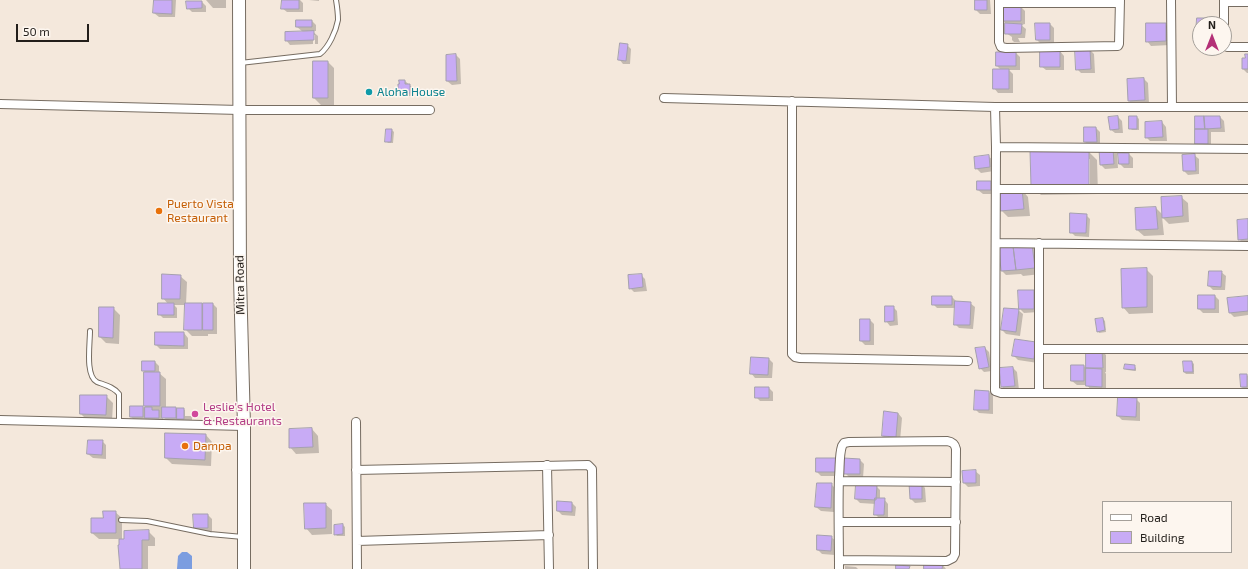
<!DOCTYPE html>
<html>
<head>
<meta charset="utf-8">
<style>
  body { margin:0 }
  #map { position:relative; width:1248px; height:569px; overflow:hidden; background:#f4e8dc; font-family:"Exo 2",sans-serif }
  canvas { display:block }
  .legend { position:absolute; left:1102px; top:501px; width:130px; height:52px; box-sizing:border-box; background:#fdf6ef; border:1px solid #a5a09a; margin:0; padding:5px 7px; list-style:none; font-size:12px; color:#221e1a }
  .legend li { display:flex; align-items:center; gap:8px; height:20px }
  .legend b { width:20px; border:1px solid #a5a09a }
  .north { position:absolute; left:1192px; top:16px; width:40px; height:40px; box-sizing:border-box; background:#fdf6ef; border:1px solid #a5a09a; border-radius:50%; rotate:0deg; font-size:11px; font-weight:700; line-height:16px; text-align:center; color:#221e1a }
  .north::after { content:''; display:block; margin:auto; width:14px; height:18px; background:#b43077; clip-path:polygon(50% 0,100% 100%,50% 72%,0 100%) }
  .scale { position:absolute; left:16px; top:24px; width:73px; height:18px; box-sizing:border-box; border:2px solid #221e1a; border-top:0; padding-left:5px; font-size:12px; line-height:14px; white-space:nowrap; color:#221e1a; -webkit-text-stroke:3px #fdf6ef; paint-order:stroke }
</style>
</head>
<body>
<div id="map">
<canvas width="1248" height="569"></canvas>
<ul class="legend">
<li><b style="height:5px;background:#fff"></b>Road</li>
<li><b style="height:11px;background:#c8abf5"></b>Building</li>
</ul>
<div class="north">N</div>
<div class="scale">50 m</div>
</div>
<script>
const c = document.querySelector('canvas').getContext('2d');
c.lineJoin = 'round';
function paint(path, color) { c.fillStyle = color; c.fill(path, 'evenodd'); }
function stroke(path, color, width, dash) { c.strokeStyle = color; c.lineWidth = width; c.lineCap = dash ? 'butt' : 'round'; c.setLineDash(dash || []); c.stroke(path); }
function write(font, color, halo, rows, align = 'center') {
  c.font = font + ' "Exo 2",sans-serif'; c.lineWidth = 3; c.setLineDash([]); c.textBaseline = 'middle'; c.strokeStyle = halo; c.fillStyle = color; for (const [text, x, y, turn = 0] of rows) {
    c.save(); c.translate(x, y); c.rotate((+turn || 0) * Math.PI / 180); c.textAlign = isNaN(turn) ? turn : align; if (halo) c.strokeText(text, 0, 0); c.fillText(text, 0, 0); c.restore();
  }
}
paint(new Path2D(`
  M182 552H187L192 556V569H177L178 556Z`), '#7b9de0');
paint(new Path2D(`
  M155 0H176L175 17H159L154 13Z
  M206 0H226V8H213Z
  M283 0H300L303 3V12H287L282 8Z
  M309 0H319V1Z
  M976 0H990L991 14H980L976 10Z
  M202 2 206 6V12H192L188 8Z
  M1021 7 1025 11V24L1021 25 1026 29 1025 38H1018L1020 42H1014L1012 40V37L1006 33V24L1003 21Z
  M1198 19H1212L1216 24H1200V36L1197 33Z
  M297 21H312L316 25V31H312L318 36V44H315V35H313V44L290 45 286 40 303 32 297 27Z
  M1050 24 1054 28V44H1041L1037 40Z
  M1165 24 1169 28 1170 45 1151 46 1147 41Z
  M627 45 631 49 630 64H623L619 59Z
  M1090 50 1094 54 1095 73H1081L1077 69Z
  M1060 51 1064 56V70H1046L1041 66Z
  M997 53H1016L1020 57V70H1009L1013 74V93H998L994 88 1001 70 997 66Z
  M456 55 460 59 461 84 452 85 447 81V56Z
  M1248 55V73H1247L1243 69Z
  M314 62H328L334 68V105H321L314 98Z
  M1144 79 1148 83 1149 104 1133 105 1129 101Z
  M400 81H405L414 89V96H403L399 92Z
  M1118 117 1122 121 1123 133H1115L1110 129Z
  M1137 117 1139 119V130H1132L1130 128Z
  M1196 117H1220L1224 121 1225 132H1211V147H1200L1196 143Z
  M1162 122 1166 127 1167 141H1150L1146 137Z
  M1096 128 1100 132V146H1089L1085 142Z
  M392 130 394 132 393 143H388L386 141Z
  M1113 149 1117 153 1118 168 1105 169 1101 165Z
  M1088 151 1097 160 1098 194 1041 195 1032 186ZM1088 159H1090V190H1088Z
  M1129 154 1133 158V168H1124L1120 164Z
  M1194 155 1199 159V174L1188 175 1184 171Z
  M988 156 993 160 994 171 981 173 976 168Z
  M990 182 995 186V194H983L978 190Z
  M1022 190 1028 197 1030 216 1008 217 1001 210Z
  M1181 197 1188 203 1189 222 1169 224 1162 217 1164 235 1144 236 1137 230 1136 209 1156 208 1163 215Z
  M1086 215 1090 219 1089 237 1075 236 1071 232Z
  M1248 220V246H1246L1239 239Z
  M1032 245 1038 251 1041 274 1023 276 1021 274 1006 275 1002 271 1000 248Z
  M1146 269 1153 276V313L1129 314 1123 307Z
  M1221 272 1226 276 1225 290H1213L1209 286Z
  M641 275 645 279 647 291 634 292 630 288Z
  M180 276 187 282 186 304H201L204 307 213 304 217 308V334H208V336H192L185 329 186 305H174L177 308V318H163L159 314 168 304 163 298Z
  M1033 291 1038 295V312L1024 313 1020 309Z
  M1215 296 1219 300V313H1203L1199 309Z
  M952 297 956 301 970 303 975 307 973 329 959 328 955 324 956 308H937L933 304Z
  M1248 297V315L1234 317 1230 313Z
  M893 307 897 311 898 325 890 326 886 321Z
  M113 308 120 315 119 344 106 343 100 337Z
  M1018 310 1023 314 1020 336 1006 334 1002 330Z
  M1103 319 1105 321 1106 332 1099 333 1098 331Z
  M870 320 874 324V345H865L861 341Z
  M184 333 188 338V349H160L156 345Z
  M1036 343 1038 363 1018 360 1014 356Z
  M985 348 989 352 992 371 984 372 980 368Z
  M1087 351H1102L1106 355V372H1105L1106 374V390H1091L1087 385H1077L1072 381 1084 366 1087 369Z
  M769 359 773 363 772 378H755L751 373Z
  M155 362 159 366V373L166 379V408H176L178 410 183 409 185 410V416H191L192 417V421H168L163 417V422H150L147 419V421H135L131 417 143 407 145 408V372L143 371Z
  M1184 362H1192L1194 364V374H1186L1184 372Z
  M1134 366 1136 368V371L1127 370 1125 368Z
  M1013 368 1017 372 1019 390 1006 391 1002 387 1000 369Z
  M1241 375H1247L1248 376V389H1243L1242 387Z
  M769 388 773 392V401H760L756 397Z
  M976 391 989 392 993 396V414L979 413 975 409Z
  M106 396 113 403 112 421 87 420 81 414Z
  M1136 399 1140 403V421L1122 420 1118 416Z
  M885 412 898 413 902 418 900 441 887 440 883 436Z
  M312 429 318 436 319 453 296 454 290 447Z
  M206 435 212 442 211 466 172 464 166 458Z
  M102 441 106 445V459L93 458 88 454Z
  M860 460 864 464 863 478 849 477 845 473Z
  M840 463V476H821L817 472Z
  M975 471 980 475V486L968 487 964 483Z
  M921 483 925 488 926 502 915 503 911 499Z
  M831 484 836 489 834 512 821 511 816 507Z
  M876 486 880 490V499H884L888 504V519L879 518 875 514 876 504 860 503 856 499Z
  M572 503 576 507 575 516 562 515 558 511Z
  M325 504 332 510V534L312 535 306 528Z
  M115 512 122 518V540L148 531 155 538V546H148V569H120V539H99L92 533V519H104Z
  M208 515 212 519V532H199L195 528Z
  M343 525 345 527V536H337L335 534Z
  M831 537 836 541 835 555 822 554 818 550Z
  M942 564 946 569H925Z
  M845 566 856 567 858 569H845Z`), '#0003');
const building = new Path2D(`
  M154 0H172V14L153 13Z
  M282 0H299V9H281Z
  M975 0H987V10H975Z
  M186 1H202V8L187 9Z
  M1021 6V21H1002V7Z
  M1197 18H1212V24H1200V34H1196Z
  M296 20H312V27H296Z
  M1005 23 1022 24 1021 34H1005Z
  M1035 23H1050V40H1036Z
  M1146 23H1166V41L1146 42Z
  M314 31V40L285 41V32Z
  M620 43 628 44 626 61 618 60Z
  M1075 49H1090L1091 69 1076 70Z
  M1040 50H1060V67H1040Z
  M996 52H1016V66H996Z
  M456 54 457 81H446V55Z
  M1245 54H1248V69H1242V58H1245Z
  M313 61H328V98H313Z
  M993 69H1009V89H993Z
  M1144 78 1145 100 1128 101 1127 79Z
  M399 80H405V84H410V93H398V84H399Z
  M1118 116 1119 129 1110 130 1108 117Z
  M1129 116H1137V129H1129Z
  M1195 116H1204L1205 129H1195Z
  M1204 116H1220L1221 128 1205 129Z
  M1162 121 1163 137 1145 138V122Z
  M1084 127H1096L1097 142H1084Z
  M386 129H392L391 142H385Z
  M1195 129H1208V144H1195Z
  M1113 148 1114 164 1100 165 1099 149Z
  M1089 150V185L1031 186 1030 151Z
  M1118 153H1129V164H1119Z
  M1195 154 1196 171H1183L1182 155Z
  M989 155 990 167 975 169 974 157Z
  M977 181H991V190H977Z
  M1022 189 1024 209 1000 211 999 191Z
  M1182 196 1183 216 1162 218 1161 197Z
  M1156 207 1158 229 1136 230 1135 208Z
  M1070 213 1087 214 1086 233H1070Z
  M1248 219V239L1238 240 1237 220Z
  M1032 244 1035 268 1016 270 1013 246Z
  M1013 246 1016 270 1001 271 999 247Z
  M1147 268V307L1122 308 1121 269Z
  M1209 271H1222L1221 287 1208 286Z
  M162 274 181 275 180 299H162Z
  M642 274 643 287 629 289 628 275Z
  M1018 290H1034V309H1019Z
  M1198 295H1215V309H1198Z
  M932 296H952V305H932Z
  M1248 296V311L1229 313 1227 298Z
  M955 301 971 302 970 325H954Z
  M158 303H174V315H158Z
  M185 303H202V330H184Z
  M203 303H213V330H203Z
  M885 306H894V321L885 322Z
  M99 307H114L113 338 99 337Z
  M1004 308 1019 309 1016 332 1001 330Z
  M1103 318 1105 330 1097 332 1095 319Z
  M860 319H870V341H860Z
  M155 332H184V346L155 345Z
  M1015 339 1036 342 1034 359 1012 356Z
  M985 347 989 367 979 369 975 348Z
  M1086 350H1102L1103 368H1086Z
  M751 357 769 358 768 375 750 374Z
  M142 361H155V371H142Z
  M1183 361H1192L1193 372H1184Z
  M1125 364 1135 365V370L1124 369Z
  M1071 365H1084V381H1071Z
  M1013 367 1015 386 1001 387 999 368Z
  M1086 368 1102 369V387L1086 386Z
  M144 372H160V406H144Z
  M1240 374H1247V387H1241Z
  M755 387H769V398H755Z
  M975 390 989 391V410H974Z
  M80 395H107L106 415 80 414Z
  M1118 397 1137 398 1136 417 1117 416Z
  M130 406H143V417H130Z
  M145 407H152V410H159V418H145Z
  M162 407H176V418H162Z
  M177 408H184V419H177Z
  M884 411 898 413 896 437 882 436Z
  M312 428 313 447 289 448V429Z
  M165 433 206 434 205 460 165 458Z
  M88 440H103L102 455 87 454Z
  M816 458H836V472H816Z
  M844 458 860 459V474H844Z
  M976 470V483H963L962 471Z
  M922 482V499H910L909 483Z
  M817 483H832L831 508 815 507Z
  M856 484 877 485 876 500 855 499Z
  M875 498H885L884 515H874Z
  M557 501 572 502V512L557 511Z
  M304 503H326V528L305 529Z
  M103 511H116V533H91V518H103Z
  M193 514H208V528H194Z
  M343 524V534L334 535V525Z
  M149 530V540H142V569H120L118 545H119V539H124V531Z
  M817 535 832 536 831 551 817 550Z
  M924 562 943 563 942 569H924Z
  M896 565 910 566 909 569H896Z`);
paint(building, '#c8abf5');
stroke(building, '#a5a0ae', 1);
const lane = new Path2D(`
  M240 63 320 54C329 47 336 31 338 20 338 14 337 6 336 0
  M90 331C90 344 85 376 97 382 105 385 114 387 119 394V423
  M121 520 147 521 210 534 243 537`);
const street = new Path2D(`
  M999 0V42L1001 47 1006 48 1118 46 1119 44 1120 0
  M1171 0 1172 107
  M1224 0V24
  M1224 2H1248
  M999 3H1120
  M1224 36V42L1227 47H1248
  M664 98 995 107H1248
  M792 101V354L795 357 800 358 968 361
  M0 104 240 110H430
  M995 107 996 147 995 391 1001 393H1248
  M996 147 1248 149
  M996 189H1248
  M996 243 1248 246
  M1040 349H1248
  M1039 393V243
  M0 420 244 426
  M356 422 357 569
  M547 465 549 569
  M356 470 588 465 592 469 593 569
  M839 481 956 482
  M839 522H956
  M357 541 549 535
  M839 560 947 561 953 558 955 554 956 449C955 444 953 442 947 441L849 442 844 443 842 446C839 455 840 467 839 477 838 507 839 538 839 569`);
const secondary = new Path2D(`
  M239 0 240 278 244 426V569`);
stroke(lane, '#766c61', 6);
stroke(street, '#766c61', 10);
stroke(secondary, '#766c61', 14);
stroke(lane, '#fff', 4);
stroke(street, '#fff', 8);
stroke(secondary, '#fff', 12);
for (const [x, y, r, color] of [
  [369,92,4,"#0f9aa8"],
  [159,211,4,"#e8710a"],
  [195,414,4,"#d1479c"],
  [185,446,4,"#e8710a"]
]) { const dot = new Path2D(); dot.arc(x, y, r, 0, 2 * Math.PI); c.fillStyle = color; c.fill(dot); stroke(dot, '#fdf6ef', 1.5); }
write('12px', '#0d838f', '#fdf6ef', [
  ["Aloha House",377,92]
], 'left');
write('12px', '#c56008', '#fdf6ef', [
  ["Puerto Vista",167,204],
  ["Restaurant",167,218],
  ["Dampa",193,446]
], 'left');
write('12px', '#221e1a', '#fdf6ef', [
  ["Mitra Road",240,285,-91]
]);
write('12px', '#b23c85', '#fdf6ef', [
  ["Leslie's Hotel",203,407],
  ["& Restaurants",203,421]
], 'left');
</script>
</body>
</html>
